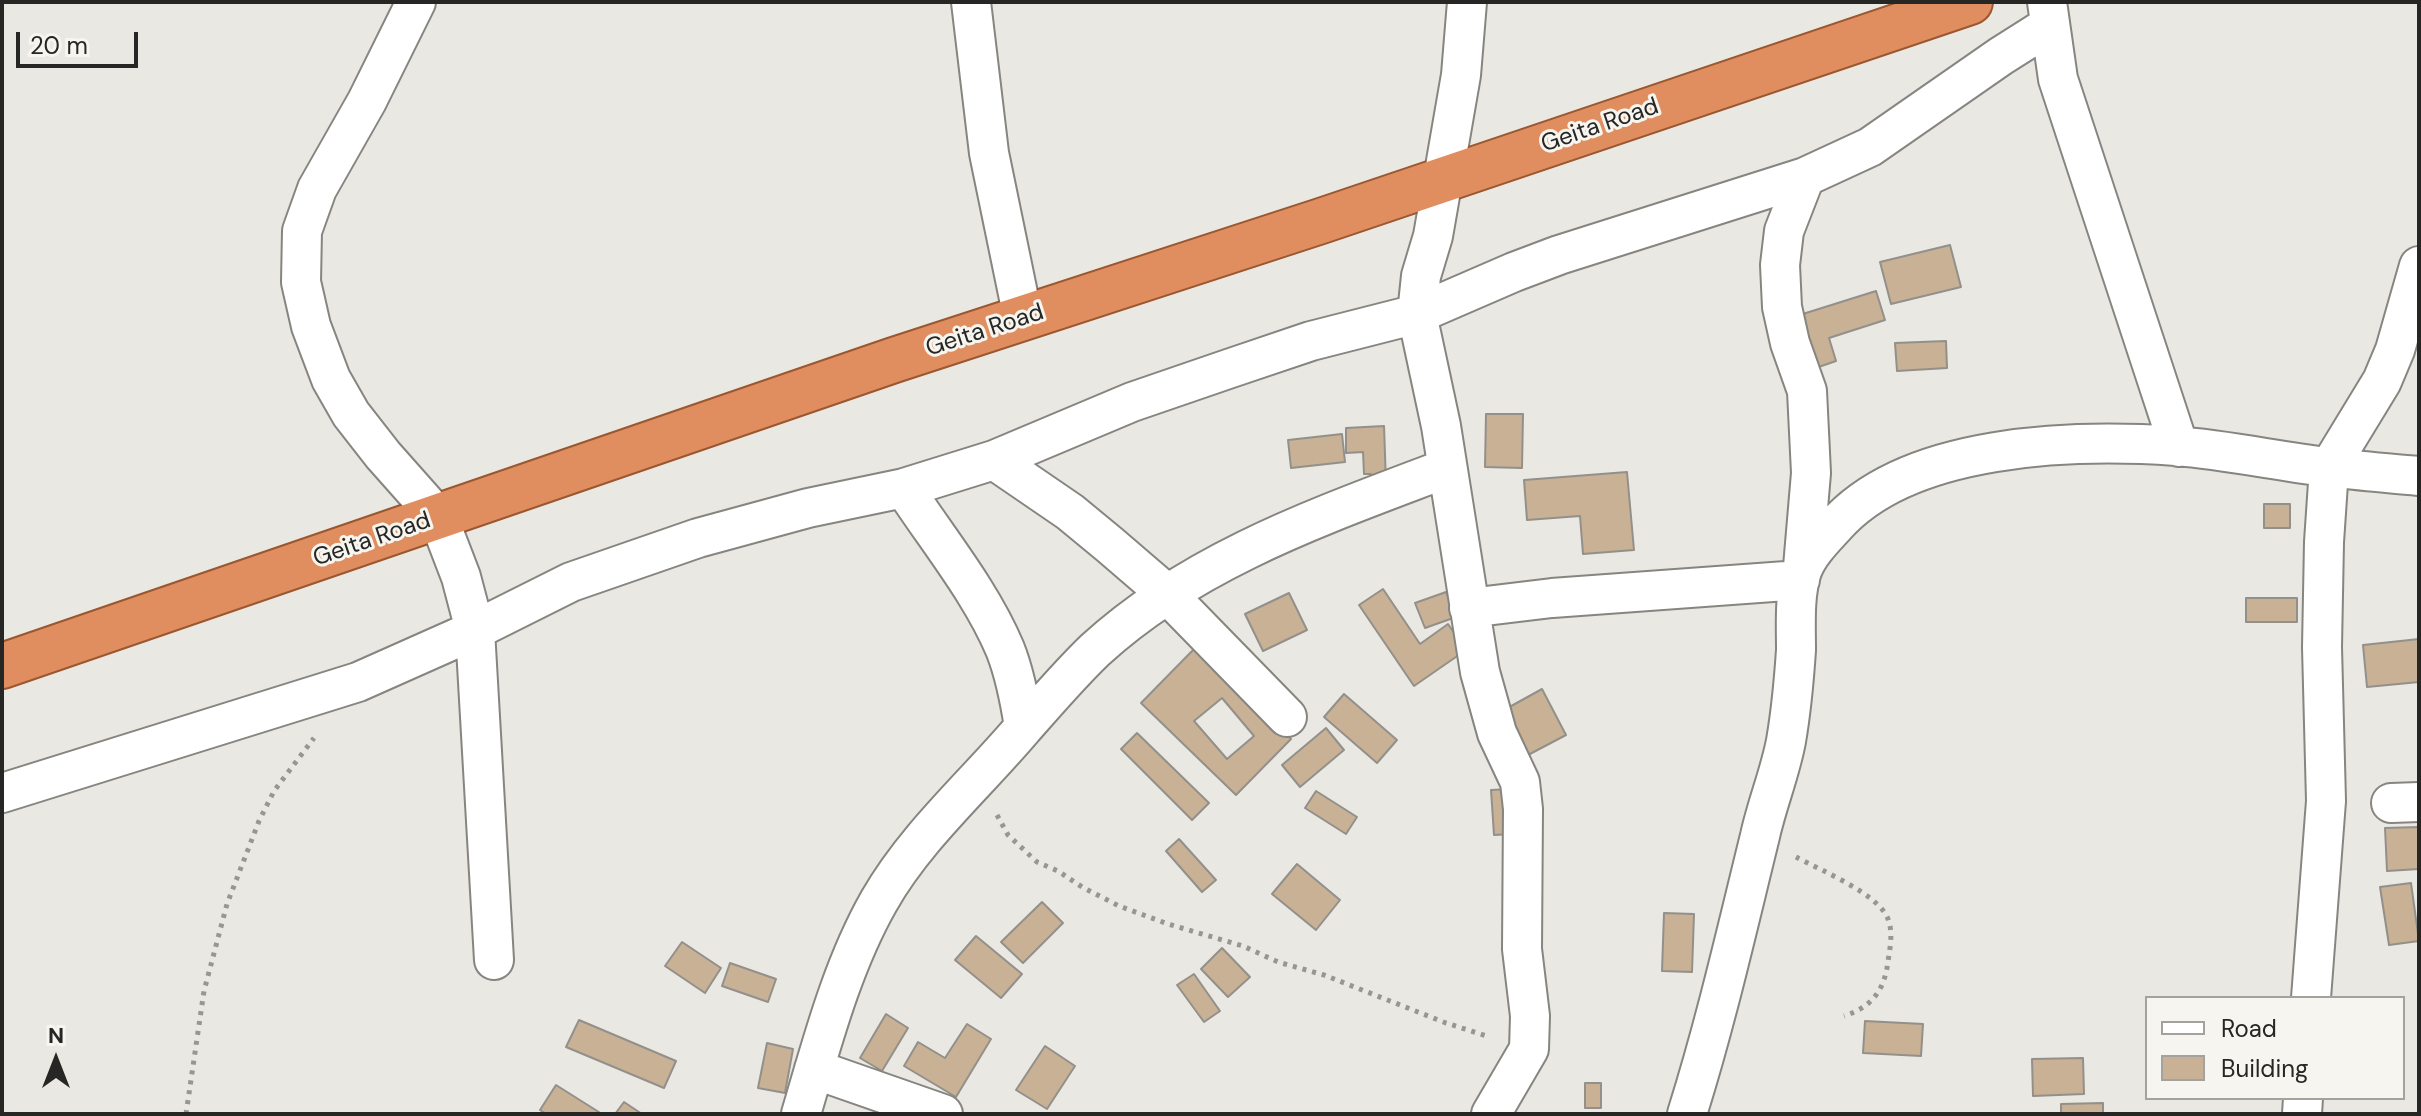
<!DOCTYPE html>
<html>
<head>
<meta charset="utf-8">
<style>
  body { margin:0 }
  #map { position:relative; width:2421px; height:1116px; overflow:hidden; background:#eae8e2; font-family:"DM Sans",sans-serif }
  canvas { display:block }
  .frame { position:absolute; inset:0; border:4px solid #262624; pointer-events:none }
  .legend { position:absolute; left:2145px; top:996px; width:260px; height:104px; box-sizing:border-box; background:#f7f5ef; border:2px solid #a3a29e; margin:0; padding:10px 14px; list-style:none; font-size:24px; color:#262624 }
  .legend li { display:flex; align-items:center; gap:16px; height:40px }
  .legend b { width:40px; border:2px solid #a3a29e }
  .north { position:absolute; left:16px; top:1020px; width:80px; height:80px; -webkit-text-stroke:6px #f7f5ef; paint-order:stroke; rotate:0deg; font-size:22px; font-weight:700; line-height:32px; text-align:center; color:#262624 }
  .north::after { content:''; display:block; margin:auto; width:28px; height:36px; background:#262624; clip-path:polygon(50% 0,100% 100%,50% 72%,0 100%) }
  .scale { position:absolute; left:16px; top:32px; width:122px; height:36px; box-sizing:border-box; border:4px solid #262624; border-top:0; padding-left:10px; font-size:24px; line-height:28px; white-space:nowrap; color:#262624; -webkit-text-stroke:6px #f7f5ef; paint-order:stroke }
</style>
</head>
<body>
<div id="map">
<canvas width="2421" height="1116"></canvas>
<div class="frame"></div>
<ul class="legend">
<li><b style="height:10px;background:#fff"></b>Road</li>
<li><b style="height:22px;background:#c8b195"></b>Building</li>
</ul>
<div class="north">N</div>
<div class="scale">20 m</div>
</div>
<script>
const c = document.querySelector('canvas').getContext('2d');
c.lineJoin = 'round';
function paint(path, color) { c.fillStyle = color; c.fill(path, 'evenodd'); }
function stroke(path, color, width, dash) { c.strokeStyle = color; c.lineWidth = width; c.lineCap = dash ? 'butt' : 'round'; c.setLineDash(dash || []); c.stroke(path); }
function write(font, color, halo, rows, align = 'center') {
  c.font = font + ' "DM Sans",sans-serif'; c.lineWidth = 6; c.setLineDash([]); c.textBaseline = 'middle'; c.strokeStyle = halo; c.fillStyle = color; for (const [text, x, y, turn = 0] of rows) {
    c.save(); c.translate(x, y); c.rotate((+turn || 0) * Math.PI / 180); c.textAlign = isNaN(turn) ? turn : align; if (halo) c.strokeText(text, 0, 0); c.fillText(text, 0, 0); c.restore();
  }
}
const building = new Path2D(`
  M1950 245 1961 287 1891 304 1880 262Z
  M1876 291 1885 320 1829 338 1836 361 1807 371 1790 318Z
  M1946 341 1947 368 1897 371 1895 343Z
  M1486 414H1523L1522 468 1485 467Z
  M1384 426 1386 483H1371V474H1364L1363 452 1346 453V428Z
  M1342 434 1345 462 1291 468 1288 440Z
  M1627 472 1634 550 1583 554 1580 516 1527 520 1524 480Z
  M2264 504H2290V528H2264Z
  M1383 589 1420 644 1448 624 1466 650 1414 686 1359 605Z
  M1446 592 1456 617 1425 628 1415 603Z
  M1289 593 1307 630 1263 651 1245 614Z
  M2246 598H2297V622H2246Z
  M2419 639V682L2367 687 2363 645Z
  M1196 647 1291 739 1236 795 1141 703ZM1222 698 1254 736 1227 759 1194 721Z
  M1542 689 1566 735 1528 755 1504 710Z
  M1344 694 1397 740 1377 763 1324 717Z
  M1326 728 1344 750 1300 787 1282 765Z
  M1137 733 1209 803 1192 820 1121 749Z
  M1511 789 1514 834 1494 835 1491 790Z
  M1316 791 1357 817 1346 834 1305 808Z
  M2419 827V869L2387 871 2385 828Z
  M1179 839 1216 880 1202 892 1166 851Z
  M1297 864 1340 900 1316 930 1272 894Z
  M2411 883 2419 941 2389 945 2380 887Z
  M1042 902 1063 923 1023 963 1001 942Z
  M1664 913 1694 914 1692 972 1662 971Z
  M976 936 1022 974 1001 998 955 960Z
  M682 942 721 968 705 993 665 966Z
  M1222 948 1250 977 1228 997 1201 969Z
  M730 963 776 979 768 1002 722 986Z
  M1194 974 1220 1011 1204 1022 1177 985Z
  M886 1014 908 1028 882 1071 860 1058Z
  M579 1020 676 1061 664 1088 566 1047Z
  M1865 1021 1923 1024 1921 1056 1863 1053Z
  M967 1024 991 1039 956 1097 904 1066 918 1042 945 1058Z
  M767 1043 793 1049 785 1093 758 1088Z
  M1045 1046 1075 1066 1047 1109 1016 1090Z
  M2083 1058 2084 1094 2033 1096 2032 1059Z
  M1585 1083H1601V1108H1585Z
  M556 1085 602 1114H546L540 1110Z
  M624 1102 642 1114H615Z
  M2103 1103V1114H2061V1104Z`);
paint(building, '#c8b195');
stroke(building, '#93908b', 2);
const minor = new Path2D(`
  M416 2 367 101 317 189 302 231 301 282 311 326 331 379 351 414 383 455 438 517 461 577 475 630 494 960
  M971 2 989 153 1023 318
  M1467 2 1461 75 1433 236 1421 276 1417 314 1441 426 1480 672 1497 733 1520 782 1523 809 1522 949 1530 1016 1529 1049 1491 1114
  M2047 2 2058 79 2179 447
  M994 460 1070 512 1110 545 1167 594 1287 717
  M1803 567 1811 473 1807 391 1790 343 1782 307 1780 265 1784 231 1805 177
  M1469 608 1552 598 1800 580
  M1024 727C1047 701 1070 674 1095 650 1194 559 1324 515 1447 468
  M2 793 358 682 475 630 571 582 698 538 808 508 904 488 994 460 1132 402 1231 368 1311 341 1417 314 1514 272 1559 255 1805 177 1870 147 2001 56 2050 25
  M2391 803 2419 802
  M2311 998 2326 801 2322 647 2324 542 2329 468 2382 381 2395 350 2419 266
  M814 1069 943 1114
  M801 1114C822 1043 842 966 879 901 916 836 976 784 1024 727 1020 701 1015 674 1005 649 981 592 938 540 904 488
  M1687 1114C1716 1022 1737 929 1760 836 1767 804 1780 773 1786 741 1791 712 1794 680 1796 650 1796 625 1794 595 1802 571 1808 554 1823 539 1835 526 1908 443 2073 439 2176 446 2227 450 2277 461 2327 467 2358 471 2389 473 2419 476
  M2302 1114 2303 1098`);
const trunk = new Path2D(`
  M2 666 894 360 1321 221 1970 2`);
stroke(minor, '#878580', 42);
stroke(trunk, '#9a5730', 48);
stroke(new Path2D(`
  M997 815 1008 835 1037 862 1058 871 1082 887 1119 906 1168 924 1243 946 1278 962 1324 975 1446 1023 1490 1037
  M1796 857C1820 870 1879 894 1888 919 1894 934 1889 953 1887 968 1882 994 1869 1008 1844 1016
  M186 1114 204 991 227 904 259 821 274 791 314 738`), '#979692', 5, [4, 6]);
stroke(minor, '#fff', 38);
stroke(trunk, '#e08e5f', 44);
write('24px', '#262624', '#f7f5ef', [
  ["Geita Road",1600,126,-19],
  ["Geita Road",985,331,-18],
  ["Geita Road",372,540,-19]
]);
</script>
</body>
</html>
